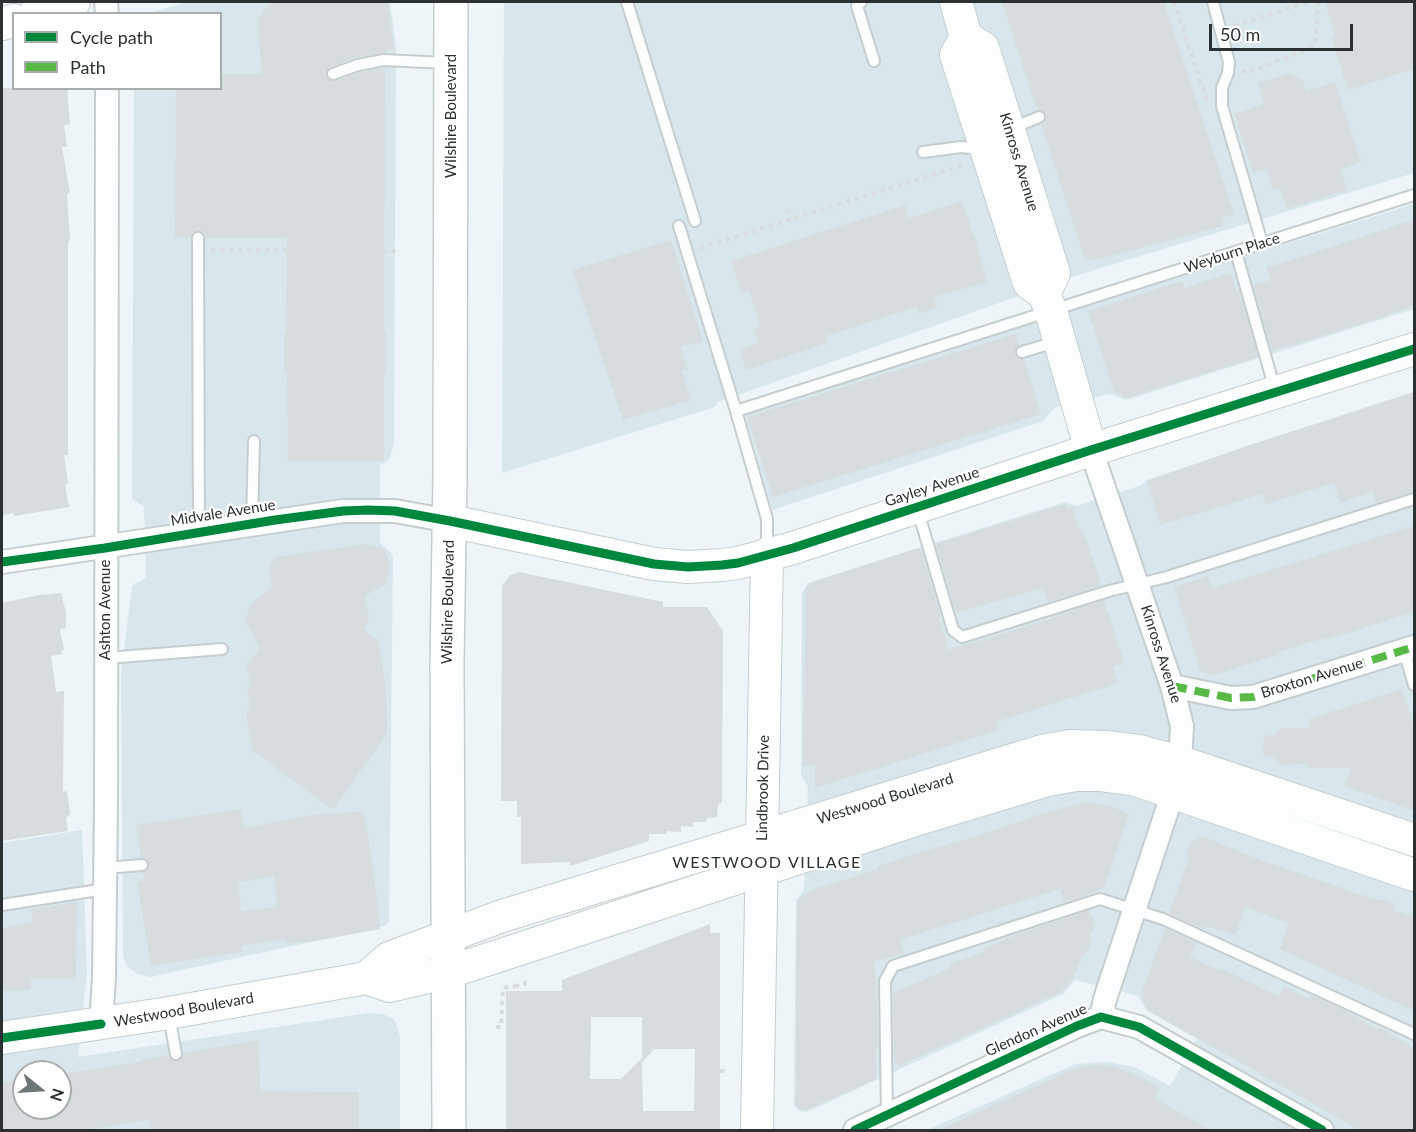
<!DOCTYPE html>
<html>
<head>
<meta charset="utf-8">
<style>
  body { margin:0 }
  #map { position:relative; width:1416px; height:1132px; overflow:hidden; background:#edf5f8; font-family:Lato,sans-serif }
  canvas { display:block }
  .frame { position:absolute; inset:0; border:3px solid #2b3132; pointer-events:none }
  .legend { position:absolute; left:12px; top:12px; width:210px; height:78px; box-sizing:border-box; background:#fff; border:2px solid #aaadad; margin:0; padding:8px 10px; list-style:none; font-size:18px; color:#2b3132 }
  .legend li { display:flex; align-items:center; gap:12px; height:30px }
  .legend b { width:30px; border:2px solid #aaadad }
  .north { position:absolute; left:12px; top:1060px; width:60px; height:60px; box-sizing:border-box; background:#fff; border:2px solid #aaadad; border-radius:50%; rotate:108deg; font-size:16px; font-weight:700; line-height:24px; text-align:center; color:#2b3132 }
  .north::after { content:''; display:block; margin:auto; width:21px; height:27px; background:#6f7677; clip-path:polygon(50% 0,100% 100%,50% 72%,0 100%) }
  .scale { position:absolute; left:1209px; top:24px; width:144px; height:27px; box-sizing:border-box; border:3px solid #2b3132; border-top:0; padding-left:8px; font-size:18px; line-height:21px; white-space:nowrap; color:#2b3132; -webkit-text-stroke:4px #fff; paint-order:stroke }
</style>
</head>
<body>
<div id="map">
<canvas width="1416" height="1132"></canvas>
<div class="frame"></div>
<ul class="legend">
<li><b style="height:8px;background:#00873e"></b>Cycle path</li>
<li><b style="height:8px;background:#58b947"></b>Path</li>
</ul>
<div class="north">N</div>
<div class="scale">50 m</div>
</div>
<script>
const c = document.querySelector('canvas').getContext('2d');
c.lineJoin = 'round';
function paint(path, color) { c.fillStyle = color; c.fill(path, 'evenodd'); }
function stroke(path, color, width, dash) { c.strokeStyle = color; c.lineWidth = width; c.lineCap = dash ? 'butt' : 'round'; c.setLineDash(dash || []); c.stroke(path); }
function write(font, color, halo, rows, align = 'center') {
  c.font = font + ' Lato,sans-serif'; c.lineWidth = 4.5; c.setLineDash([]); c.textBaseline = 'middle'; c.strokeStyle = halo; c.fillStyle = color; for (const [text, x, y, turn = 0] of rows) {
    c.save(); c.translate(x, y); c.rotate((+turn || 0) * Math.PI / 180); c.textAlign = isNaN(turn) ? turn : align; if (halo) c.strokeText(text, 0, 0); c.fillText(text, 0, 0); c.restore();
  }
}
paint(new Path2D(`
  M188 2H390L396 47 394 441 390 459 380 465V543L393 555 389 922 384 926 150 977 137 974 128 967 123 957 121 674 132 586 146 578 144 507 132 499 134 89 220 88V14L150 13Z
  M504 2H1414V173L1081 274 718 402 715 407 502 473Z
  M1414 204V309L1126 400 1110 394 1055 407 1043 421 772 510 744 413Z
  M1414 392V1130H927L1075 1064 1108 1062 1135 1067 1170 1086 1197 1039 1147 1011 1138 996 1075 980 1063 994 807 1112 799 1111 794 1106 796 900 804 890 808 787 801 775 802 593 808 583 1065 502 1077 506 1142 485 1146 480Z
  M82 830 87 973 78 1057 369 1013 383 1014 395 1020 400 1036V1130H2V843ZM24 1072H60V1108H24Z`), '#d7e7eb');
paint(new Path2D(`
  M271 2H388L394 49 386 50V53L356 58 330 67 326 73 329 80 335 81 360 72 385 68 384 332H386V374H384V461H288L287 373H284V332H286L287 238H205L204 234 199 231 194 232 191 238 175 237 176 88H220V74H262L257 20Z
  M1002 2H1164L1234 214 1222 218 1223 226 1099 259 1085 260 1041 124 1045 121 1046 115 1043 111 1037 110Z
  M1325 2H1414V69L1348 90 1331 38 1335 37Z
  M1290 73 1302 79 1306 91 1335 82 1361 162 1340 169 1347 190 1287 209 1280 188 1273 190 1267 169 1253 173 1234 114 1264 104 1258 83Z
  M2 88H67L70 124 64 125 67 147H62L70 193 67 194 70 241H68V455H64L68 483 65 484 69 507 14 516V513L2 515Z
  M962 201 974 236H975L987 282 934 297 937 307 919 314 917 307 826 336 828 343 746 370 740 349 758 343 753 329 760 327 749 291 741 293 731 261 905 205 909 218Z
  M1414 220V305L1383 317 1272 351 1253 285 1270 280 1266 268Z
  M671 240 703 341 681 347 688 370 682 371 691 400 623 420 572 270Z
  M1231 273 1236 291 1239 290 1258 357 1126 398 1114 392 1088 311 1182 281 1184 288Z
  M1015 334 1019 345 1015 350V355L1020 359H1024L1041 414 773 497 747 417Z
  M1414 392V491L1376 503 1372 492 1340 503 1334 483 1266 504 1263 494 1160 525 1147 481 1247 446Z
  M1065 504 1067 508H1073L1079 529 1083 530 1101 583 1099 584V586L1048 602 1043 588 956 613 936 544Z
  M1414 526V612L1325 640 1324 638 1276 653 1277 655 1211 676 1200 670 1174 587 1208 576 1212 588Z
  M366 544 384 549 390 565 387 583 365 596 369 620 363 629 379 642 386 691 388 732 333 810 252 750 246 713 250 708 247 689 250 685 247 665 260 648 245 621 251 604 272 587 269 567 276 557Z
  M918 548 921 549 941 617 939 618 949 650 1053 618 1052 617 1104 600 1124 663 1113 667 1118 683 996 722 999 730 815 788V766L803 765 806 588 815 581Z
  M519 572 663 602V607H707L723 631 722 802 718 805 717 817 707 818 706 822H693V827L681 826V832L667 831 666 834H649V841L570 866V862L521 864V817H517V801H501L502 586 510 575Z
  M61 593 66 612V628L60 629 64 650 61 651 62 654 51 656 56 692 64 691 63 792 67 791 70 814 66 818 68 831 2 841V603L44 594V595Z
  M1402 689 1414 726V811L1344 786 1351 768H1308V764L1281 765 1272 757 1263 756 1264 735 1273 736 1281 728H1309V719Z
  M1085 802 1111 806 1129 814 1105 886 1099 890 1064 903 1060 889 900 940 904 953 875 962 879 1048 876 1046V1079L806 1110 800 1109 795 1105 797 1075H796L797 908 798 901 803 895 814 889 878 869V866L914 854 977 836 1034 816Z
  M241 809 244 828 311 815 362 811V814H364L373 866 380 929 310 942 286 943V939L242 946V952L151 966 137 882 144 881 143 872 148 869 149 864 146 859 141 858 136 825ZM274 876 277 907 241 911 238 882Z
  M1202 836 1261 860 1359 894 1379 900 1384 899 1395 905 1394 910 1414 917V1011L1280 949 1289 923 1245 907 1236 935 1206 926 1204 929 1169 914 1189 857 1186 856 1190 843Z
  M77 902 76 979H31V988L26 990 2 991V928L32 922V909Z
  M1089 910 1095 923 1090 936 1092 939 1090 945 1084 956 1082 955 1073 979 1061 992 899 1066 894 1062 893 993 950 968 949 964 984 952 983 949 1005 939Z
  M710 924V933H720V1131H506V991H562V980ZM591 1017H642V1062V1058L621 1079H590ZM654 1049H695L694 1111H643L642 1063Z
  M1165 928 1197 943 1190 957 1221 971 1222 969 1279 996 1285 986 1308 999 1310 995 1342 1009 1369 1025 1378 1029 1379 1027 1414 1048V1131H1361L1148 1010 1141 995Z
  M259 1040 260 1091 359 1092V1131H151L149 1120 77 1131H2V1083L24 1080V1108H60V1074L141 1062V1060L169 1055 171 1059 177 1061 181 1059 183 1053Z
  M1100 1065 1116 1067 1138 1076 1160 1088 1154 1098 1212 1131H936L1078 1067Z`), '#d7dddf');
const lane = new Path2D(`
  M627 2 695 221
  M861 2 857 6 874 61
  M1213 2 1229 62 1228 73 1222 88V106L1262 243
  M333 74 358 65 384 60 447 63
  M1010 129 1039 117
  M923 152 961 147 982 149
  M679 226 736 411
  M198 238 199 533
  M1236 252 1275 390
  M1022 352 1059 341
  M918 511 953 630 962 637 1109 591 1167 577 1414 499
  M252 524 254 441
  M767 552V519L736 411 1414 195
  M1404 650 1414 685
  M106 658 222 649
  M105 868 142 865
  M2 905 105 889
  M169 1016 176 1054
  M887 1115 885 981 893 966 1100 899 1163 919 1414 1034`);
const street = new Path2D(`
  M106 2 107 14
  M1091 450 1172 686 1182 726 1180 762 1173 792 1105 999 1101 1017
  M2 562 343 511H395L450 521
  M1172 686 1231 698 1253 697 1414 647
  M101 1024 104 977 106 801 107 88
  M855 1130 1077 1026 1101 1017 1139 1027 1322 1130`);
const secondary = new Path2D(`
  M956 2 966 37 983 48 1054 273 1044 294
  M35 14 74 2
  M2 24 14 20
  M966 37 956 55 1029 283 1044 294 1051 311 1091 450
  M450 521 654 564 688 567 722 565 738 563 793 548 1091 450 1414 349
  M366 978 389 958 502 916 1042 751 1070 746 1105 747 1139 751 1180 762 1414 840
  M2 1038 169 1013 366 978 390 986 449 972 915 820 1048 780 1076 775H1100L1136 780 1414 875
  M757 1130 767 554`);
const primary = new Path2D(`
  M449 1130 447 662 450 476 451 2`);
stroke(lane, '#c6cdcf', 14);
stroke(street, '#c6cdcf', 26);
stroke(secondary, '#c6cdcf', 34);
stroke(primary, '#c6cdcf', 36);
stroke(new Path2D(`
  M1174 2 1207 101
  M1234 26 1307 2
  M1241 72 1254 70 1309 49 1316 38 1318 2
  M788 209 791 220
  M700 248 966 164
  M211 250 399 251
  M515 986 525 984 523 976
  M496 1027H501L503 988 515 986 516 992
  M720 1071H729`), '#d9dcdc', 4, [4.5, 4.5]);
stroke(lane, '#fcfefe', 10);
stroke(street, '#fcfefe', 22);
stroke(secondary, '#fcfefe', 32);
stroke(primary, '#fcfefe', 33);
stroke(new Path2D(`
  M1172 686 1231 698 1253 697 1414 647`), '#58b947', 8, [15, 8]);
stroke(new Path2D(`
  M2 562 105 548 275 520 343 511 368 510 395 511 450 521 654 564 688 567 722 565 738 563 793 548 1091 450 1414 349
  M2 1038 101 1024
  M855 1130 1077 1026 1101 1017 1139 1027 1322 1130`), '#00873e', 9);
write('15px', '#2b3132', '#fff', [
  ["Wilshire Boulevard",451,116,-90],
  ["Kinross Avenue",1019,162,73],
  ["Weyburn Place",1232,253,-18],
  ["Gayley Avenue",932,487,-18],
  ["Midvale Avenue",223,513,-9],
  ["Wilshire Boulevard",448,602,-89],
  ["Ashton Avenue",105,610,-90],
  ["Kinross Avenue",1161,654,72],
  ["Broxton Avenue",1312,678,-17],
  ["Lindbrook Drive",763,788,-89],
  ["Westwood Boulevard",885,799,-17],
  ["Westwood Boulevard",184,1010,-10],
  ["Glendon Avenue",1036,1030,-24]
]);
c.letterSpacing = '1.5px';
write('16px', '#2b3132', '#fff', [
  ["WESTWOOD VILLAGE",767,863]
]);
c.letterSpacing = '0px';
</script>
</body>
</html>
